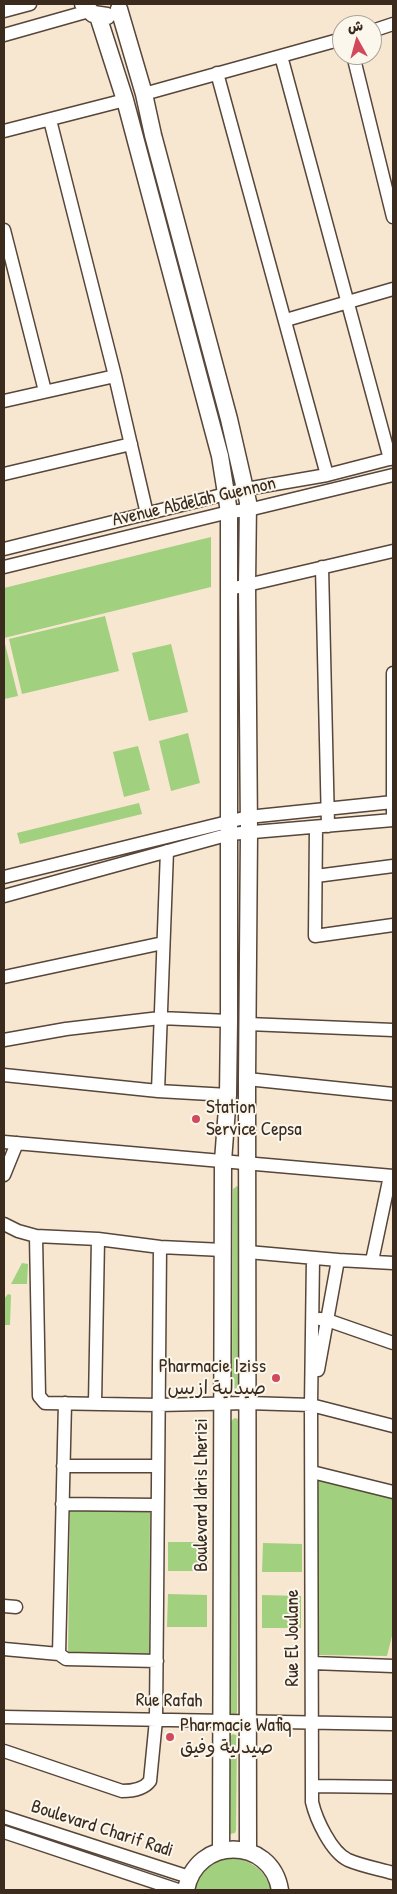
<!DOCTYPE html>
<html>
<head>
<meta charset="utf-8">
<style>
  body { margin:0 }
  #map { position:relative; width:397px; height:1894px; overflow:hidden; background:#f7e7d1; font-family:"Patrick Hand","Playpen Sans Arabic",sans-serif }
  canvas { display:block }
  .frame { position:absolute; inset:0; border:5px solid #3b2a1e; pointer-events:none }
  .north { position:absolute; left:332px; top:15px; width:50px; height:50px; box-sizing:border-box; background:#fbf7ec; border:1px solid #aea59a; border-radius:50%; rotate:353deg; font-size:14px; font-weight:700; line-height:20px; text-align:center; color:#3b2a1e }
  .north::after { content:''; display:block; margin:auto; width:18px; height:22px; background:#d1495b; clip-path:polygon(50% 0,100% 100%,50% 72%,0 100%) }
</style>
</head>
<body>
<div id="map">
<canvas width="397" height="1894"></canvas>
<div class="frame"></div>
<div class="north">ش</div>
</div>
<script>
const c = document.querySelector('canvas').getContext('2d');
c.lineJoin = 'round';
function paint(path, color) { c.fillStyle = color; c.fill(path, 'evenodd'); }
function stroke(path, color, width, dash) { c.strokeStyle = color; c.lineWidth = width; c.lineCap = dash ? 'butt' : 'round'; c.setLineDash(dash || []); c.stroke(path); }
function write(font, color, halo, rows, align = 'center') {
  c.font = font + ' "Patrick Hand","Playpen Sans Arabic",sans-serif'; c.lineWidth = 4; c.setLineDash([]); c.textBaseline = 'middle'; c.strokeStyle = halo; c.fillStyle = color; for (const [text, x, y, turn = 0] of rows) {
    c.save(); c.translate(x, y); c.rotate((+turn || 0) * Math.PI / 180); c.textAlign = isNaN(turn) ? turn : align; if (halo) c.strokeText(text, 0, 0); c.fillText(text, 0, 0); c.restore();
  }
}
paint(new Path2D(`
  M211 537V587L4 638V588Z
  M105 616 119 671 22 694 9 639Z
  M4 640 18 696 4 699Z
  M171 644 188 712 149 721 132 653Z
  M188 733 200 783 171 791 159 741Z
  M138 746 150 790 124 797 113 752Z
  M139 803 142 814 20 844 17 833Z
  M237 1186 240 1189 239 1385 235 1389 232 1388V1385L233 1189Z
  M22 1263 28 1264 27 1284H11Z
  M8 1294 11 1295 10 1325H4V1299Z
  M235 1418 238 1419 239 1422 237 1712 236 1715 230 1714V1711L231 1422 233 1419Z
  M317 1478 393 1497V1632L387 1656 315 1655Z
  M70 1510 150 1511 149 1654 68 1653Z
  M168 1542H208V1571H168Z
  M263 1543 302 1544V1572H262Z
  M168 1594 207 1595V1627H167Z
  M262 1595 301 1596V1628H262Z
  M233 1734 236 1735 237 1738 236 1830 235 1833 230 1834 229 1830V1737Z
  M236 1858C254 1862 266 1872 271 1890H195C200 1869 215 1859 236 1858Z`), '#a1d07e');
const minor = new Path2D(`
  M4 11 30 4
  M372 31 393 24
  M4 35 89 11
  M353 55 393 217
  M281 56 390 459
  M217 73 327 475
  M144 94 342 39
  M50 120 115 376 147 514
  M4 131 125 100
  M4 230 45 391
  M286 320 393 289
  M4 401 115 376
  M4 474 131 444
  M4 549 246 489 327 475 393 458
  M4 567 229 512 248 510 393 475
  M322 567 328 826
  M230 589 393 551
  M393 820V673
  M316 827 315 936 393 925
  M316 876 393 866
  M4 877 248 817 393 802
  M4 896 230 834 393 820
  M4 977 163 943
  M248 1024 393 1030
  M4 1040 66 1029 160 1018 229 1021
  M4 1075 158 1091 228 1095
  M247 1079 393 1094
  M158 1091 167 851
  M4 1142 393 1176
  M4 1175 17 1143
  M4 1224 18 1231 36 1236 98 1239 160 1247 223 1250
  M36 1236 39 1396 45 1403 158 1405 248 1403 311 1405 393 1426
  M248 1252 338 1260 393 1263
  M313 1258 311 1405 312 1802C316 1819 331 1852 348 1860 362 1866 379 1869 393 1873
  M372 1261 390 1176
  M320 1319 327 1320 393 1343
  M318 1370 338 1260
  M95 1404 98 1239
  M63 1466H157
  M312 1472 393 1492
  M62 1504 157 1505
  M4 1606 16 1607
  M4 1649 59 1654 66 1659 157 1661
  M59 1654 65 1403
  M312 1663 393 1666
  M4 1717 393 1724
  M4 1751 122 1791C132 1791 144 1789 150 1781L156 1720 160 1247
  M312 1786 393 1787
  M4 1817 189 1877
  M4 1832 178 1890`);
const major = new Path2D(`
  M83 4 93 14 107 16
  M119 9 144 94 153 135 229 419 248 502 247 585 249 833 247 1079 248 1851
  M98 16 125 100 220 456 229 512V1021L228 1095 223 1161 221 1851
  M186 1890C196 1836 271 1836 280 1890`);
stroke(minor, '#574639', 15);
stroke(major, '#574639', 19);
stroke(minor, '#fff', 12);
stroke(major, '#fff', 16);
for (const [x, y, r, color] of [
  [196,1119,5,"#d1495b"],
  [276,1378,5,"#d1495b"],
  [170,1737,5,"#d1495b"]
]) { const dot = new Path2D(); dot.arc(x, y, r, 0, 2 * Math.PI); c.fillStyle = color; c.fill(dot); stroke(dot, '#fbf7ec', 2); }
write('19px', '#3b2a1e', '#fbf7ec', [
  ["Avenue Abdelah Guennon",194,502,-13],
  ["Boulevard Idris Lherizi",202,1495,-90],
  ["Rue El Joulane",293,1638,-90],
  ["Rue Rafah",169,1701,1],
  ["Boulevard Charif Radi",102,1829,18]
]);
write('19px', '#3b2a1e', '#fbf7ec', [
  ["Station",206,1108],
  ["Service Cepsa",206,1130],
  ["Pharmacie Iziss",266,1367,"right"],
  ["صيدلية ازيس",266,1389,"right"],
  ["Pharmacie Wafiq",180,1726],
  ["صيدلية وفيق",180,1748]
], 'left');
</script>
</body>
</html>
